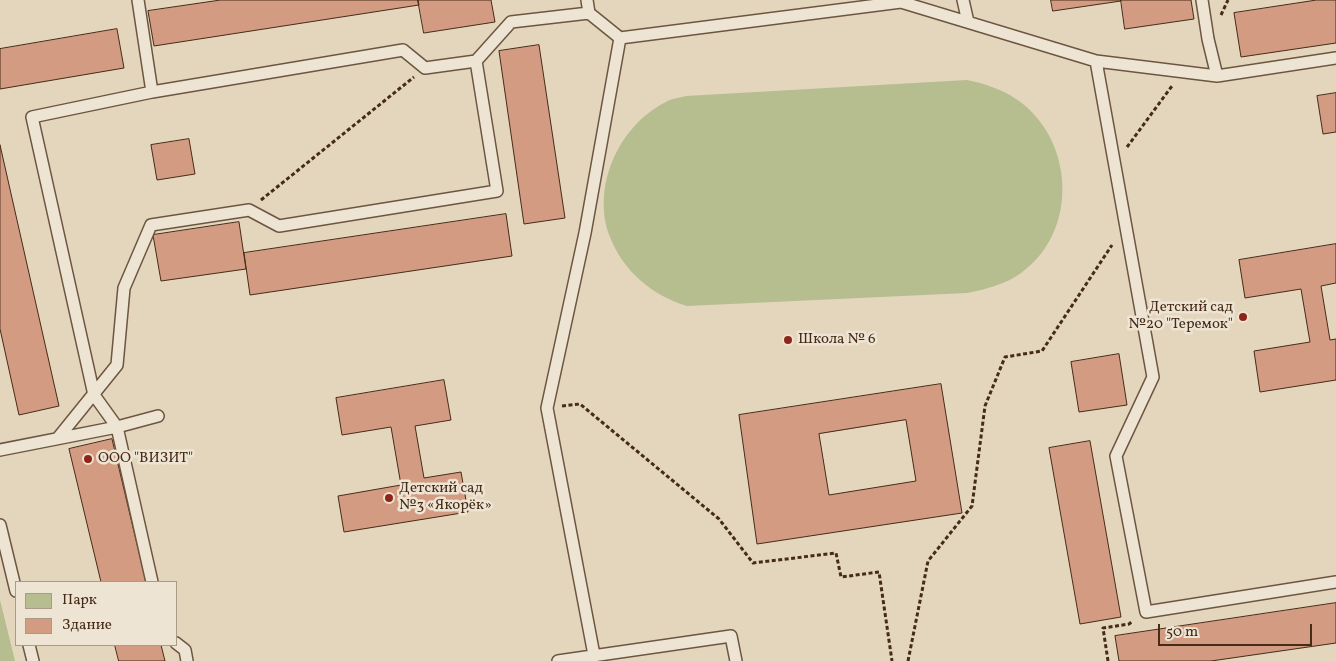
<!DOCTYPE html>
<html>
<head>
<meta charset="utf-8">
<style>
  body { margin:0 }
  #map { position:relative; width:1336px; height:661px; overflow:hidden; background:#e3d6bd; font-family:Vollkorn,serif }
  canvas { display:block }
  .legend { position:absolute; left:15px; top:581px; width:162px; height:65px; box-sizing:border-box; background:#ede4d4; border:1px solid #aa9a88; margin:0; padding:6px 9px; list-style:none; font-size:15px; color:#462b17 }
  .legend li { display:flex; align-items:center; gap:10px; height:25px }
  .legend b { width:25px; border:1px solid #aa9a88 }
  .scale { position:absolute; left:1158px; top:624px; width:154px; height:22px; box-sizing:border-box; border:2px solid #462b17; border-top:0; padding-left:6px; font-size:15px; line-height:18px; white-space:nowrap; color:#462b17; -webkit-text-stroke:4px #ede4d4; paint-order:stroke }
</style>
</head>
<body>
<div id="map">
<canvas width="1336" height="661"></canvas>
<ul class="legend">
<li><b style="height:14px;background:#b6bd8f"></b>Парк</li>
<li><b style="height:14px;background:#d39b81"></b>Здание</li>
</ul>
<div class="scale">50 m</div>
</div>
<script>
const c = document.querySelector('canvas').getContext('2d');
c.lineJoin = 'round';
function paint(path, color) { c.fillStyle = color; c.fill(path, 'evenodd'); }
function stroke(path, color, width, dash) { c.strokeStyle = color; c.lineWidth = width; c.lineCap = dash ? 'butt' : 'round'; c.setLineDash(dash || []); c.stroke(path); }
function write(font, color, halo, rows, align = 'center') {
  c.font = font + ' Vollkorn,serif'; c.lineWidth = 5; c.setLineDash([]); c.textBaseline = 'middle'; c.strokeStyle = halo; c.fillStyle = color; for (const [text, x, y, turn = 0] of rows) {
    c.save(); c.translate(x, y); c.rotate((+turn || 0) * Math.PI / 180); c.textAlign = isNaN(turn) ? turn : align; if (halo) c.strokeText(text, 0, 0); c.fillText(text, 0, 0); c.restore();
  }
}
paint(new Path2D(`
  M967 80C987 84 1007 91 1023 104 1075 146 1077 233 1021 273 1004 285 986 289 967 293L687 306C653 296 623 271 610 237 591 188 618 127 664 103 670 99 678 98 686 96Z
  M0 600 15 661H0Z`), '#b6bd8f');
const building = new Path2D(`
  M221 0H418L419 5 154 46 148 11Z
  M418 0H491L495 22 424 33Z
  M1051 0H1121V1L1053 11Z
  M1121 0H1191L1194 19 1125 29Z
  M1317 0H1336V43L1241 57 1234 13Z
  M117 29 124 68 0 89V49Z
  M539 45 565 218 524 224 499 51Z
  M1336 93V132L1323 134 1317 96Z
  M189 139 195 174 157 180 151 145Z
  M0 145 59 406 19 415 0 329Z
  M506 214 512 256 250 295 244 253Z
  M239 222 246 269 161 281 153 235Z
  M1336 244V283L1321 286 1330 340 1336 339V380L1260 392 1254 351 1310 342 1301 289 1245 298 1239 260Z
  M1119 354 1127 405 1079 412 1071 362Z
  M444 380 451 420 415 426 424 478 461 472 468 512 344 532 338 496 401 485 391 427 342 435 336 398Z
  M941 384 962 513 757 544 739 415ZM906 420 916 481 829 495 819 434Z
  M112 439 146 582H101L69 449Z
  M1090 441 1121 617 1080 624 1049 448Z
  M1336 603V643L1211 661H1119L1115 636Z
  M115 645H161L165 661H119Z`);
paint(building, '#d39b81');
stroke(building, '#462b17', 1);
const service = new Path2D(`
  M138 0 152 92
  M587 0 589 13 620 38 585 233 547 408 594 655
  M963 0 968 22
  M1202 0 1208 39 1217 76
  M620 38 901 2 1096 61 1217 76 1336 58
  M1096 61 1153 377 1116 456 1146 612 1336 582
  M58 438 117 365 124 288 151 225 249 210 279 226 497 191 476 61
  M0 450 117 427 158 416
  M0 525 16 591
  M152 582 117 427 94 395 32 117 152 92 403 50 425 68 476 61 511 22 589 13
  M176 643 185 650 187 661
  M29 645 33 661
  M558 661 731 636 736 661`);
stroke(service, '#6d5640', 14);
stroke(new Path2D(`
  M1221 15 1228 0
  M1127 147 1172 86
  M261 200 414 77
  M562 406 580 404 719 519 753 563 836 553 841 577 879 572 892 661
  M908 661 928 561 972 506 985 406 1005 357 1042 351 1112 245
  M1108 661 1103 628 1129 624 1133 621`), '#462b17', 3, [4, 2.5]);
stroke(service, '#ede4d4', 11);
for (const [x, y, r, color] of [
  [1243,317,5,"#8f2418"],
  [788,340,5,"#8f2418"],
  [88,459,5,"#8f2418"],
  [389,498,5,"#8f2418"]
]) { const dot = new Path2D(); dot.arc(x, y, r, 0, 2 * Math.PI); c.fillStyle = color; c.fill(dot); stroke(dot, '#ede4d4', 2); }
write('15px', '#462b17', '#ede4d4', [
  ["Детский сад",1233,308,"right"],
  ["№20 \"Теремок\"",1233,325,"right"],
  ["Школа № 6",798,340],
  ["ООО \"ВИЗИТ\"",98,459],
  ["Детский сад",399,489],
  ["№3 «Якорёк»",399,506]
], 'left');
</script>
</body>
</html>
